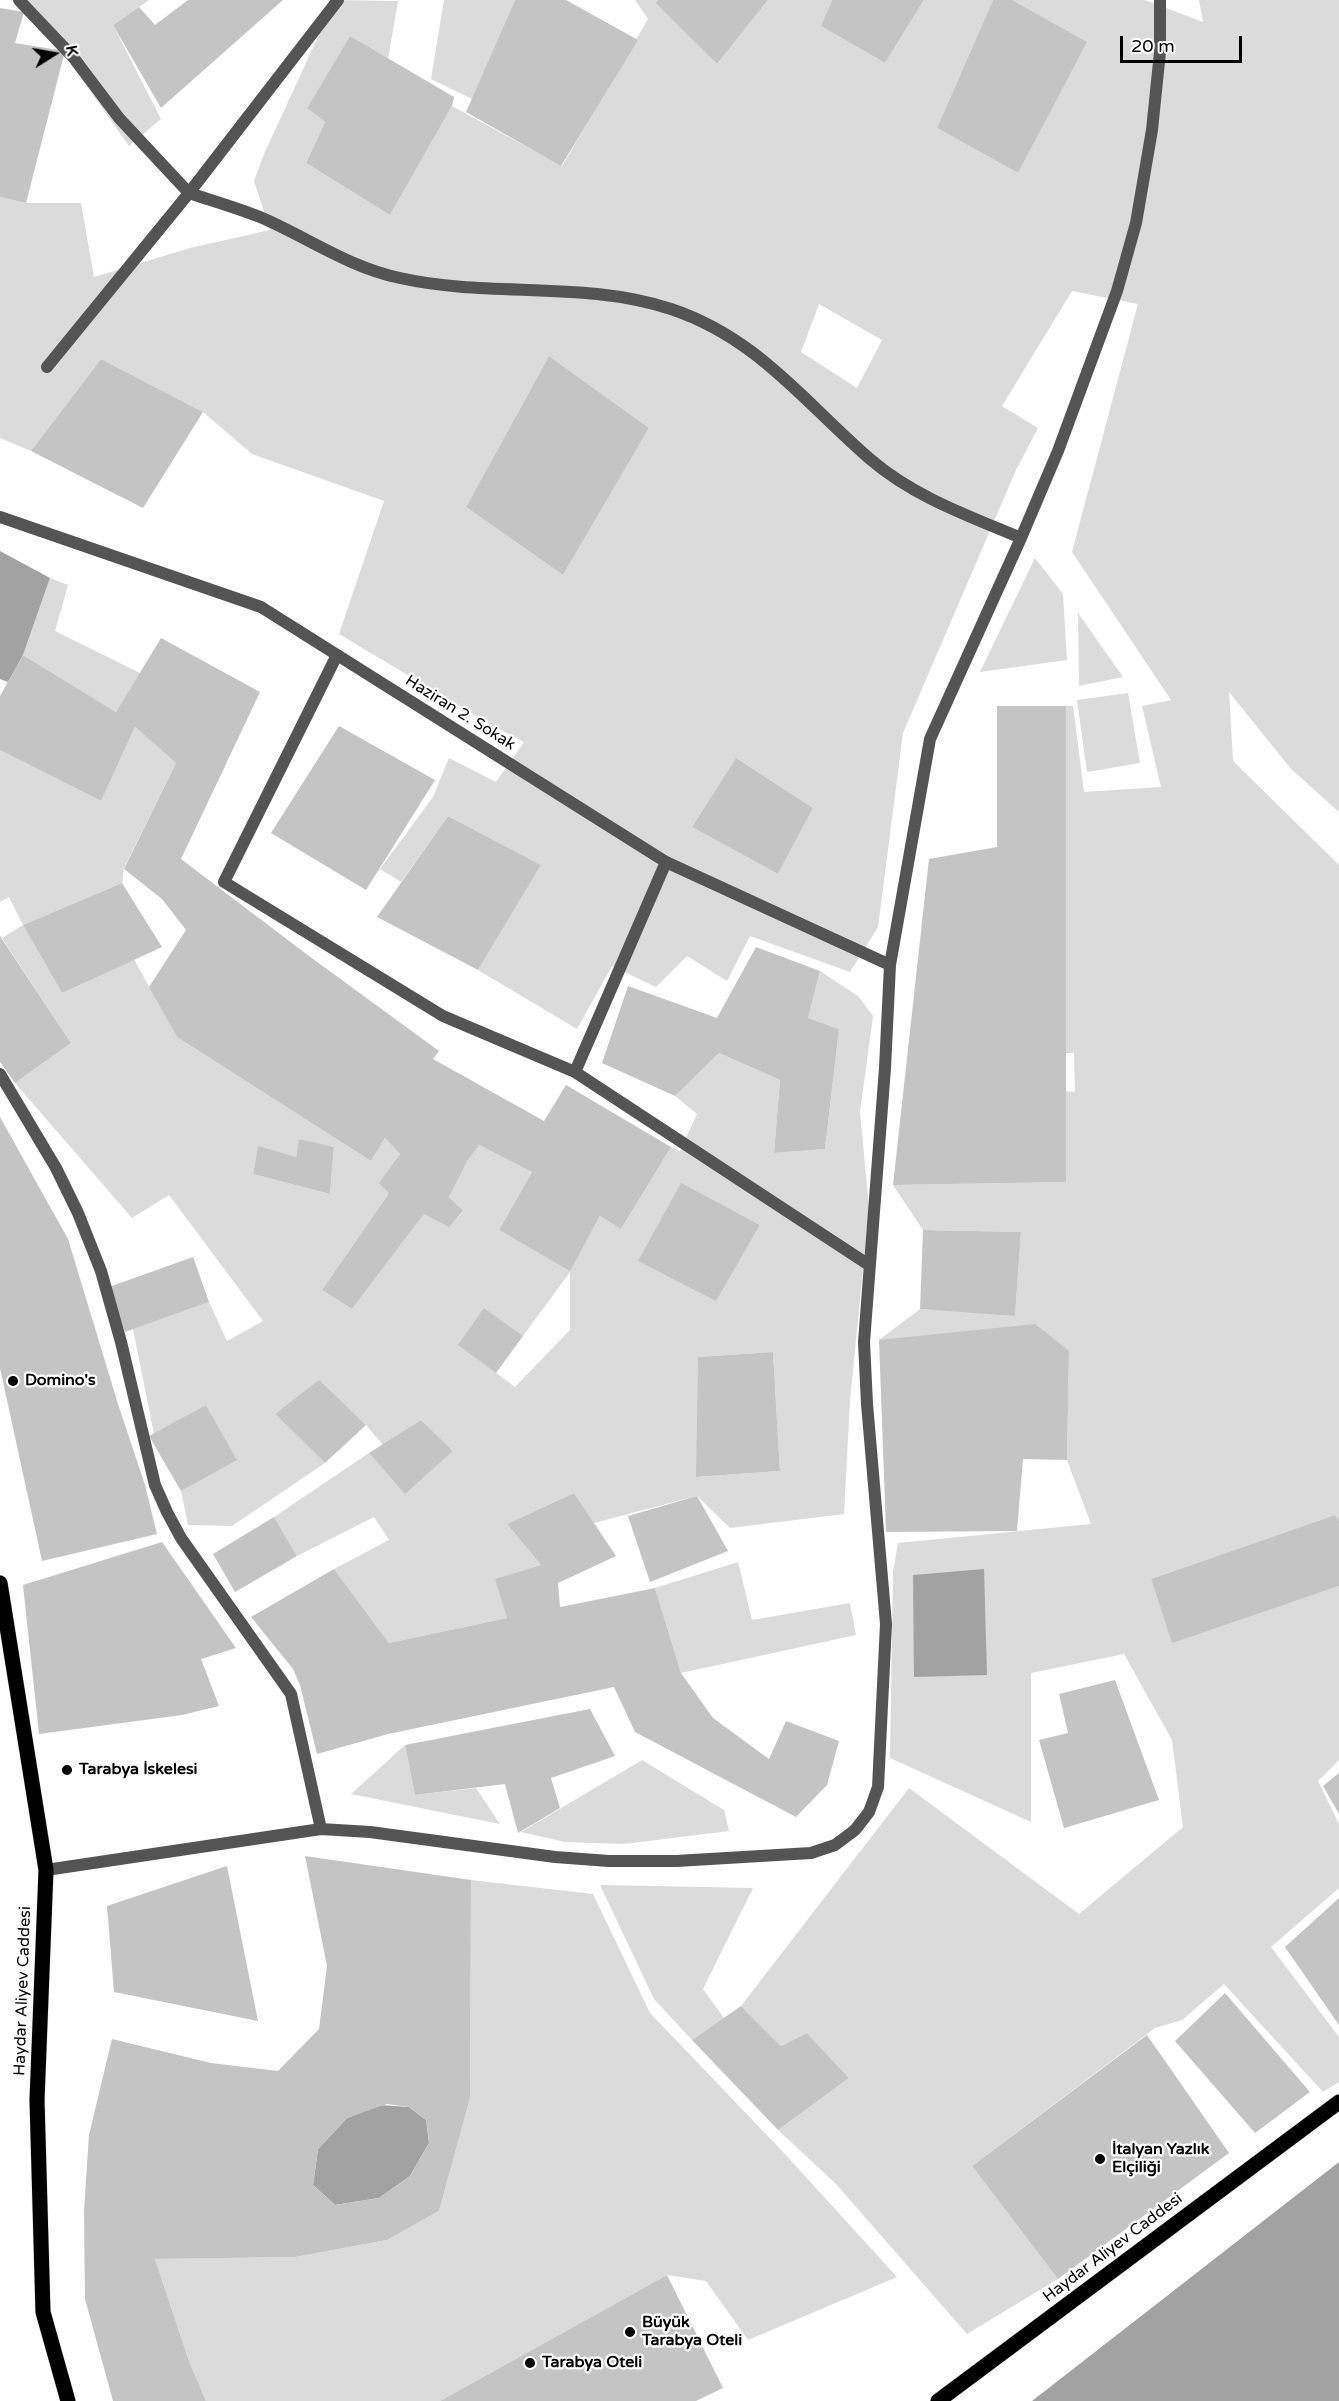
<!DOCTYPE html>
<html>
<head>
<meta charset="utf-8">
<style>
  body { margin:0 }
  #map { position:relative; width:1339px; height:2401px; overflow:hidden; background:#fff; font-family:"Varela Round",sans-serif }
  canvas { display:block }
  .north { position:absolute; left:24px; top:24px; width:60px; height:60px; -webkit-text-stroke:4px #fff; paint-order:stroke; rotate:79deg; font-size:16px; font-weight:700; line-height:24px; text-align:center; color:#000 }
  .north::after { content:''; display:block; margin:auto; width:21px; height:27px; background:#000; clip-path:polygon(50% 0,100% 100%,50% 72%,0 100%) }
  .scale { position:absolute; left:1120px; top:36px; width:122px; height:27px; box-sizing:border-box; border:3px solid #000; border-top:0; padding-left:8px; font-size:18px; line-height:21px; white-space:nowrap; color:#000; -webkit-text-stroke:4px #fff; paint-order:stroke }
</style>
</head>
<body>
<div id="map">
<canvas width="1339" height="2401"></canvas>
<div class="north">K</div>
<div class="scale">20 m</div>
</div>
<script>
const c = document.querySelector('canvas').getContext('2d');
c.lineJoin = 'round';
function paint(path, color) { c.fillStyle = color; c.fill(path, 'evenodd'); }
function stroke(path, color, width, dash) { c.strokeStyle = color; c.lineWidth = width; c.lineCap = dash ? 'butt' : 'round'; c.setLineDash(dash || []); c.stroke(path); }
function write(font, color, halo, rows, align = 'center') {
  c.font = font + ' "Varela Round",sans-serif'; c.lineWidth = 4.5; c.setLineDash([]); c.textBaseline = 'middle'; c.strokeStyle = halo; c.fillStyle = color; for (const [text, x, y, turn = 0] of rows) {
    c.save(); c.translate(x, y); c.rotate((+turn || 0) * Math.PI / 180); c.textAlign = isNaN(turn) ? turn : align; if (halo) c.strokeText(text, 0, 0); c.fillText(text, 0, 0); c.restore();
  }
}
paint(new Path2D(`
  M26 0H149L113 25 161 119 129 146Z
  M335 0 398 1 388 59 350 36 307 108 325 122 306 163 390 215 452 106 562 166 648 19 635 0H658L657 3 717 64 768 0H832L821 26 885 63 924 0H993L937 128 1018 173 1086 42 1012 0H1145L1203 22 1199 0H1339V812L1291 769 1229 692 1233 761 1339 865V1523L1335 1515 1151 1579 1172 1642 1339 1586V1760L1318 1781 1339 1824V1888L1271 1947 1339 2037V2082L1323 2092 1224 1984 1182 2020 1155 2028 972 2166 1058 2279 967 2334 836 2184 778 2130 849 2078 807 2033 781 2046 741 2006 909 1788 1079 1914 1183 1827 1172 1740 1124 1654 1031 1673V1822L890 1758 893 1572 898 1543 1091 1524 1067 1460 1069 1351 879 1340 920 1309 1015 1315 1021 1232 923 1230 893 1185 1065 1182V1091L1075 1092 1074 1053H1065L1066 706H1073L1084 792 1161 787 1142 706 1171 700 1072 552 1138 304 1072 291 1002 406 1038 428 1016 470 903 733 878 927 850 972 750 936 727 981 687 956 656 987 612 966 577 1029 478 970 541 865 448 816 401 882 380 869 433 797 449 758 496 782 524 742 493 726 339 634 384 501 252 454 203 412 101 359 31 451 0 438V197L26 203H81L94 277 190 248 270 230 254 181 264 154ZM819 304 882 340 857 388 801 352ZM549 356 649 428 563 575 466 507ZM736 758 813 808 778 874 692 827Z
  M444 0H515L472 99 431 79Z
  M1035 558 1063 594 1067 660 980 672Z
  M50 578 68 585 55 631 140 673 116 712 23 655Z
  M1078 613 1123 677 1079 686Z
  M1128 693 1140 763 1087 772 1077 700Z
  M135 727 176 763 124 868 122 883 23 925 62 993 134 959 177 1037 371 1161 385 1138 400 1154 389 1193 322 1290 352 1309 424 1214 449 1226 463 1212 449 1197 468 1160 479 1145 532 1172 499 1230 570 1270 600 1216 621 1229 671 1147 680 1151 697 1114 675 1096 719 1053 780 1080 774 1153 825 1149 839 1029 808 1018 820 971 858 996 873 1016 860 1112 869 1208 850 1401 844 1514 730 1528 697 1496 594 1523 574 1493 507 1524 541 1565 496 1579 507 1618 389 1643 334 1569 389 1540 374 1517 297 1556 274 1517 369 1453 405 1493 453 1451 421 1420 383 1445 366 1425 319 1381 275 1414 325 1463 232 1526 188 1525 181 1491 236 1459 206 1405 154 1434 133 1329 209 1302 227 1341 263 1321 169 1195 132 1218 15 1083 71 1043 2 938 23 925 9 897 0 902V750L101 801ZM299 1140 334 1147 330 1194 253 1174 258 1147 296 1157ZM681 1184 760 1225 716 1300 639 1261ZM570 1272V1330L515 1387 459 1345 485 1309 523 1336ZM773 1352 780 1471 697 1477 698 1357Z
  M738 1562 752 1620 850 1603 856 1635 681 1673 655 1588Z
  M405 1745 415 1795 476 1788 500 1824 351 1794Z
  M642 1760 724 1810 729 1831 624 1844 565 1842 521 1832Z
  M471 1880 593 1894 650 2013 784 2153 897 2277 748 2340 706 2281 667 2275 440 2401H206L189 2361 155 2259 295 2257 387 2240 439 2211 470 2098Z
  M600 1885 753 1888 703 1989 724 2018 692 2040 654 1999Z`), '#dbdbdb');
paint(new Path2D(`
  M0 551 50 578 23 655 8 682 0 679Z
  M984 1569 987 1675 914 1677 913 1575Z
  M380 2105 409 2107 426 2120 429 2143 410 2176 379 2198 335 2205 313 2185 318 2149 347 2118Z
  M1339 2162V2401H1032Z`), '#a2a2a2');
paint(new Path2D(`
  M188 0H283L161 108 113 25 139 7 155 25Z
  M515 0H566L638 40 561 166 466 112Z
  M658 0H768L717 64 656 3Z
  M832 0H924L885 63 821 26Z
  M993 0H1012L1087 42 1018 173 937 128Z
  M0 8 24 12 15 43 65 51 26 203 0 197Z
  M350 36 454 97 452 106 390 215 306 163 325 122 307 108Z
  M549 356 649 428 563 575 466 507Z
  M101 359 203 412 143 508 31 451Z
  M161 638 260 692 181 859 309 956 439 1051 433 1059 544 1121 566 1085 671 1147 621 1229 600 1216 570 1271 499 1230 532 1172 479 1145 468 1160 449 1197 463 1211 449 1227 424 1214 352 1309 322 1290 389 1193 379 1183 400 1154 385 1138 371 1161 177 1037 149 987 186 930 162 899 124 869 176 763 135 727 101 801 0 750V696L23 655 116 712Z
  M997 706H1066V1182L893 1185 929 859 997 847Z
  M339 726 435 780 366 890 271 833Z
  M736 758 813 808 778 874 692 827Z
  M448 816 541 865 478 970 377 917Z
  M122 883 162 947 62 993 23 925Z
  M0 936 71 1043 15 1083 0 1062Z
  M756 947 820 971 808 1018 839 1029 825 1149 774 1153 780 1080 719 1053 675 1096 602 1063 628 986 717 1018Z
  M0 1117 68 1239 118 1404 145 1485 157 1534 42 1561 0 1368Z
  M299 1139 334 1147 330 1194 253 1174 258 1146 296 1157Z
  M681 1183 760 1225 716 1301 638 1261Z
  M923 1230 1021 1232 1015 1316 920 1309Z
  M193 1257 209 1302 125 1332 109 1287Z
  M484 1308 523 1336 496 1373 458 1345Z
  M1035 1324 1069 1351 1067 1460 1023 1459 1017 1531 886 1532 879 1340Z
  M773 1352 780 1471 696 1477 698 1357Z
  M319 1380 366 1425 325 1463 275 1414Z
  M206 1405 237 1460 181 1491 149 1436Z
  M421 1420 453 1451 405 1494 369 1453Z
  M574 1493 616 1556 558 1583 560 1607 655 1588 681 1673 713 1718 769 1759 786 1721 839 1741 827 1785 796 1817 635 1732 614 1687 388 1734 317 1754 300 1685 293 1669 251 1617 334 1569 389 1643 507 1618 495 1579 541 1565 507 1524Z
  M697 1496 728 1551 650 1582 628 1516Z
  M1335 1515 1339 1521V1586L1172 1643 1151 1579Z
  M274 1517 297 1556 235 1592 213 1554Z
  M162 1542 236 1648 201 1659 219 1706 182 1715 39 1734 23 1585Z
  M1115 1680 1159 1800 1064 1828 1039 1740 1068 1733 1059 1694Z
  M590 1709 615 1756 551 1778 560 1808 518 1833 505 1784 415 1795 405 1745Z
  M1339 1773V1814L1323 1786Z
  M305 1856 471 1880 470 2098 439 2211 387 2240 295 2257 155 2259 189 2361 206 2401H113L85 2299 84 2210 89 2135 112 2039 211 2063 278 2071 319 2029 327 1966ZM387 2104 409 2107 426 2120 429 2143 410 2176 379 2198 335 2205 313 2185 318 2149 347 2118Z
  M227 1866 258 2021 114 1992 107 1906Z
  M1339 1898V2025L1285 1947Z
  M1225 1993 1310 2092 1255 2133 1175 2041Z
  M741 2006 781 2046 807 2033 849 2078 778 2130 692 2040Z
  M1147 2035 1229 2153 1058 2279 972 2166Z
  M667 2275 723 2388 696 2401H440Z`), '#c4c4c4');
const primary = new Path2D(`
  M0 1583 46 1870 37 2100 43 2312 68 2401
  M938 2401 1339 2102`);
stroke(primary, '#dbdbdb', 16);
stroke(new Path2D(`
  M19 0 73 57 119 118 189 193 338 0
  M47 367 189 193C213 201 237 208 260 217 307 237 348 267 400 278 489 298 584 280 671 309 758 338 804 402 870 459 914 497 969 516 1021 538
  M0 517 261 607 666 862 890 965
  M337 655 224 882 443 1016 575 1072 869 1265
  M575 1072 666 862
  M0 1074 56 1168 78 1213 101 1271 121 1342 155 1485 167 1512 181 1538 291 1694 321 1829
  M46 1870 321 1829 370 1832 555 1857 609 1861H676L811 1853 835 1845 855 1830 869 1812 878 1787 886 1624 867 1404 864 1342 885 1068 890 965 930 739 1021 538 1058 451 1117 291 1136 223 1152 130 1160 52V0`), '#545454', 12);
stroke(primary, '#000', 15);
for (const [x, y, r, color] of [
  [13,1381,6,"#000"],
  [67,1770,6,"#000"],
  [1100,2159,6,"#000"],
  [630,2332,6,"#000"],
  [530,2363,6,"#000"]
]) { const dot = new Path2D(); dot.arc(x, y, r, 0, 2 * Math.PI); c.fillStyle = color; c.fill(dot); stroke(dot, '#fff', 2); }
write('16px', '#000', '#fff', [
  ["Haziran 2. Sokak",460,713,32],
  ["Haydar Aliyev Caddesi",23,1991,-88],
  ["Haydar Aliyev Caddesi",1113,2248,-37]
]);
write('bold 16px', '#000', '#fff', [
  ["Domino's",25,1381],
  ["Tarabya İskelesi",79,1770],
  ["İtalyan Yazlık",1112,2150],
  ["Elçiliği",1112,2168],
  ["Büyük",642,2323],
  ["Tarabya Oteli",642,2341],
  ["Tarabya Oteli",542,2363]
], 'left');
</script>
</body>
</html>
